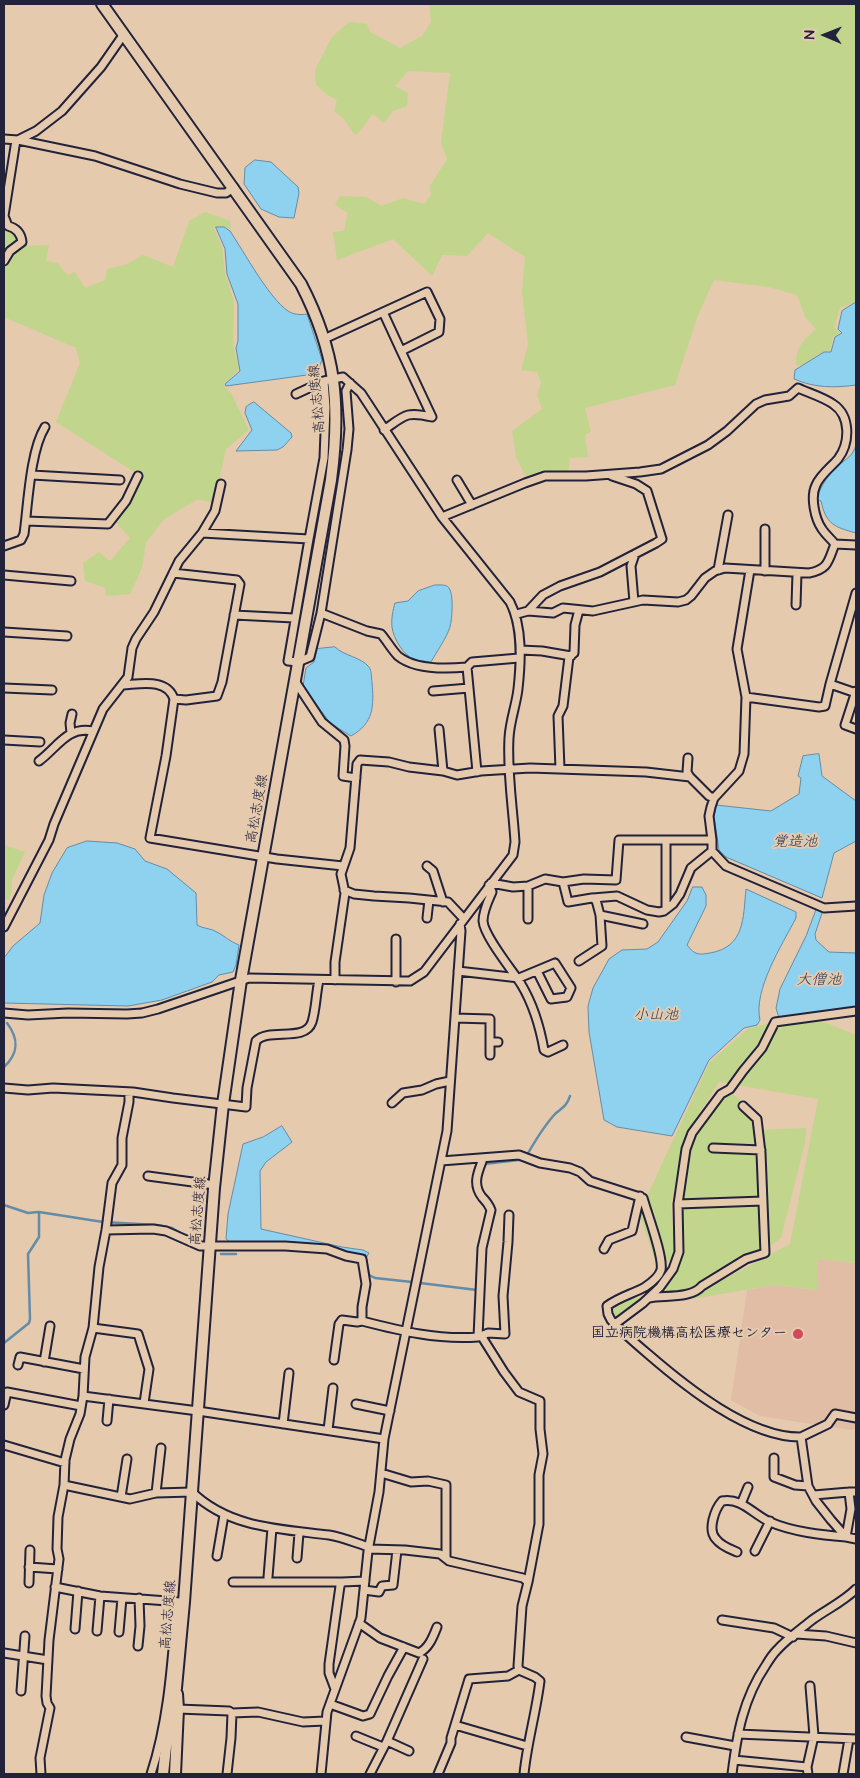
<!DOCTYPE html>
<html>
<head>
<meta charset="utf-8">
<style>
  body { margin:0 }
  #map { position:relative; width:860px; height:1778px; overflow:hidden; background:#e5caad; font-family:"Architects Daughter",sans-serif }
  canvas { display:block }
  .frame { position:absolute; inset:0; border:5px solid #22223b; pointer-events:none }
  .north { position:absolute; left:800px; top:10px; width:50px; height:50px; -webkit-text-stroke:4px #e5caad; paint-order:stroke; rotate:271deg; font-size:14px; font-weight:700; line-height:20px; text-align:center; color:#22223b }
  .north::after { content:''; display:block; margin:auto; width:18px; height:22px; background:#22223b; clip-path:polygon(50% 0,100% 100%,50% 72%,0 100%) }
</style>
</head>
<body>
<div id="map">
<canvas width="860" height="1778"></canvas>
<div class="frame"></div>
<div class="north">N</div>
</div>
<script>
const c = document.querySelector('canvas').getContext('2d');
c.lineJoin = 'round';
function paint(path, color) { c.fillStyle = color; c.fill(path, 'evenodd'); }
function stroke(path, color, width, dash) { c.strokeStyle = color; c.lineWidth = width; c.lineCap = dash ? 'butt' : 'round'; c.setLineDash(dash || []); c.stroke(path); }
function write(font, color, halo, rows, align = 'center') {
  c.font = font + ' "Architects Daughter","Klee One",sans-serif'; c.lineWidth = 4; c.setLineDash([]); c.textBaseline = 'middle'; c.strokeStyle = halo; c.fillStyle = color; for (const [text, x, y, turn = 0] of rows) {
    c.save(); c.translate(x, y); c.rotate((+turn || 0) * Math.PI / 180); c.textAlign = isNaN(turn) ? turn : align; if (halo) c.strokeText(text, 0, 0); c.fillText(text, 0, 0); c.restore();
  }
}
paint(new Path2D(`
  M818 1259 856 1263V1429L851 1430 760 1416 731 1400 747 1290 774 1285 816 1290Z`), '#e0bda4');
paint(new Path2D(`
  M429 4H856V302L840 308 834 328 841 332 833 337 830 351C820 351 815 356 808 362 805 364 799 365 796 366 796 346 802 342 816 329L805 317 797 295 769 287 714 280 698 315 675 385 585 408 591 432 585 435 588 457 570 458 568 473 541 472 526 477 516 457 512 431 542 409 537 395 541 383 537 372 521 370 528 344 522 292 525 257 488 233 467 256 442 255 432 276 393 239 337 260 333 232 344 231 348 213 335 205 340 196 366 197 382 206 403 198 424 204 431 195 430 186 447 159 441 143 450 73 408 71 395 86 408 93 407 106 393 111 384 123 373 114C365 121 364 129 355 135L343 118 334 111 337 100 327 95 316 85 315 70 332 37 349 22 367 24 370 32 400 48 422 36 431 22Z
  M205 212 230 221 231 229 213 226 222 247 225 273 234 301 233 345 239 369 223 385 231 393 249 430 226 449 214 503 198 499 163 520 146 543 142 568 130 594 106 596 105 588 85 581 83 563 99 552 110 561 130 538 115 521 127 505 142 477 56 422 80 363 76 348 4 317V270L14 256 4 265V232L8 229 18 241 15 254 21 246 49 245 46 261 58 263 67 275 75 272 85 288 105 280 107 269 125 265 143 255 173 267 189 221Z
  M4 845 25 852 12 880V890L9 900 4 899Z
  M807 1015 856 1035V1263L818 1259 817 1290 774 1285 692 1299 708 1288 790 1244 818 1099 719 1082 689 1130 671 1203 675 1258 657 1266 639 1213 709 1063 749 1028Z
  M726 1090C745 1102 755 1108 762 1130L806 1128 805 1143 781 1238 761 1253 690 1292 662 1293 638 1304 614 1321 610 1315 609 1306 635 1295 637 1298C644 1296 657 1295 662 1290 687 1264 681 1235 681 1203 681 1188 685 1166 688 1150 693 1128 713 1108 726 1090Z`), '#c1d68c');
const water = new Path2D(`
  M255 160 271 162 298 187 299 193 294 218 279 217 261 209 244 184 245 168Z
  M216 227H224L230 231C244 252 269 298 288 311 294 315 301 315 307 314L322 360 317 372 307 375 226 386 225 384 240 371 236 348 238 341V304L227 274 225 249Z
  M855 303 856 304V385C834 388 815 388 794 379L795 370 824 352H831L835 337 842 333 838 329 842 311Z
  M254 402 291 433 292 437 283 447 277 450 236 451 252 430 245 413 246 407Z
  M856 445V533C834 527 826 524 821 501L817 500C819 487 831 471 841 463 848 458 853 455 856 445Z
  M435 585C440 585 446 584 449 588 454 594 452 620 450 627 446 639 437 651 431 662 425 661 419 661 414 659 404 656 393 638 392 627 391 620 393 609 395 603L408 601 418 591Z
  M335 647C344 656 361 657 369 667 372 671 371 677 372 682 374 706 374 723 351 736L330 723 309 694 306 693 303 686 306 668 314 662 317 649Z
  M819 754 822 776 856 801V841L834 853 822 898 726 857 719 850 714 817 716 805 771 811 799 794 801 778 798 776 803 756Z
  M87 841 117 843 135 849 145 861 167 869 196 893 197 925C203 929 211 928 217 932 226 937 229 941 239 945L236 965 233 972 219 975 212 982 162 1000 128 1006 4 1003V958L13 946 40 923 44 895 52 873 67 848Z
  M693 887H702L706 895V906L687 945C695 955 698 955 710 953 745 947 743 918 746 889L796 912V918C782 945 753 990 760 1020L757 1025 744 1028 709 1060 672 1136 617 1127 604 1120 589 1032 588 1006 593 988 609 959 622 950 647 949 658 942 687 901Z
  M817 908 823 910 815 934 816 940 829 952 856 953V1007L779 1018 776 1008 780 989 806 936Z
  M282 1126 292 1142 266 1162 260 1171 261 1229 342 1247 363 1250 369 1253 366 1258 337 1252 233 1244 226 1239 228 1214 243 1144 263 1137Z`);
paint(water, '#8fd2f0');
stroke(water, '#638ca8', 1);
stroke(new Path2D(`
  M4 1067C19 1053 19 1039 7 1023
  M527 1155C535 1141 544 1126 555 1114 562 1108 567 1106 570 1096
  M484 1164 519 1160
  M4 1205 28 1213 38 1212
  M489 1231 495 1212 492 1206
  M221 1254H236
  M365 1255 369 1275 375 1278 412 1282
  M420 1283 477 1290
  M4 1343 29 1323 30 1319 28 1254 39 1237V1212L103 1222 157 1225 172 1228 191 1239`), '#638ca8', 2.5);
const minor = new Path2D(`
  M4 139 18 140 95 156 180 184 217 193H226L234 187
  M18 140 36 131 62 111 101 67 124 34
  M4 261 10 251 22 242C21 233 16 228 8 226L4 216 16 140
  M383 312 401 351
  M324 339 427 292 440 319 439 332 401 351 432 417C406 411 405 415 384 430
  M296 394 324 381
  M32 475 120 480
  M457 480 472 505
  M442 517 525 483 545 476H586L640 472 661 469 708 445 727 431 756 404 765 400 789 396 798 388C809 393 823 397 833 404 851 416 850 443 838 459 831 467 820 475 816 485 810 497 815 519 822 529 826 535 831 539 835 544
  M26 521 108 524 126 501 138 476
  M202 533 215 511 221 484
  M309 539 288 661 298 662 310 657 321 613 347 450 349 429 346 391 350 383
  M4 546 21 540 24 534C28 505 30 451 45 427
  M718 570 728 515
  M750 570 737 649 746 697 744 754 739 771 714 798 711 807 709 816 712 840V851L726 866 824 908 856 906
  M765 571V529
  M173 573 237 580 240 584 222 682 217 696 186 700 174 699
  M4 575 71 581
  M634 602 631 566 635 554
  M796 605 797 573
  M528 611 543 595 560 586 600 572 656 543 662 539 647 491 636 484 612 476
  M321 613 367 631 381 634C387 641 392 650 398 656 415 670 446 669 467 667
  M517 614 528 611 553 613 563 608 593 611 643 600 678 602 686 600 691 596 705 578 715 571 725 568 809 573C829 569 828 561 835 544L856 545
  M234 615 294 618
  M4 632 67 636
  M520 650 542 651 571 656
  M295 681 322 722 344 740 345 746 343 776 356 778
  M830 684 856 593
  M123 685C141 684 167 678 174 699L166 756 150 838 277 859 343 866
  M4 688 52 690
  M433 691 469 688
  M856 691 845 725 856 729
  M746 697 819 707 825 706 830 684 856 693
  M439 729 443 771
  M71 733 70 723 72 714
  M4 740 40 742
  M688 758 687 772 690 777
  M39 761C58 747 67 726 93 731
  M560 769 558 716 563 706 569 657 574 653 575 625 579 610
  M477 772 467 667 472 662 519 658
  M666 840V909
  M427 866 433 871 443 902
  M563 882 568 902 592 898 596 900 600 915 602 946 579 961
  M491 883 513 887 528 886 545 879 563 882 584 879 616 880 619 840H712
  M489 885 492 892C488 901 483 911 483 921 484 936 512 970 521 984 533 1004 540 1027 544 1050L548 1052 563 1045
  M528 886V919
  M344 890 354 894 374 896 409 898 448 902 464 919
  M593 898 617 896 647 910 659 912 664 911 673 904 680 894 691 868 712 851
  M600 915 643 924
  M427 918 429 900
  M4 927 49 840 54 824 103 709 128 677 132 648 136 639 154 612 179 561 202 533 309 539 324 458 326 407 324 381 343 377 361 393 442 517 510 602C523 627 521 662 518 689 516 706 510 720 509 738 507 773 513 808 515 842L513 855 424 972 410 981 249 978 158 1009 142 1013 127 1014 68 1013 28 1015 4 1013
  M458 971 519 978 555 963 571 988 567 997 551 999 537 971
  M335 980V962L345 893 341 874 350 848 357 764 360 760 389 762 409 767 443 771 457 775 481 771 530 768 646 772 690 777 709 796 714 798
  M396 982V939
  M455 1018 490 1019V1055
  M490 1042H498
  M4 1088 28 1090 53 1088 133 1092 173 1098 246 1107 247 1088 256 1041C269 1027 305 1043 312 1022 316 1009 316 993 319 980
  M392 1103 403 1093 422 1090 436 1084 450 1081
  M713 1148 761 1150
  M441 1161 519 1155 540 1163 570 1168 580 1172 590 1181 643 1198C647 1213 664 1257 661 1270 659 1277 651 1283 645 1287 632 1294 619 1297 607 1306L608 1314 611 1320C622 1332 635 1343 648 1354 685 1386 749 1438 801 1437
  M148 1176 215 1185
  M678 1204 763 1201
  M106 1230 153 1229 166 1231 200 1246H285L327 1249 346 1256 362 1259 366 1284 362 1307V1321C401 1331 437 1340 478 1337L482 1248 491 1210C489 1205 486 1201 482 1197 472 1184 478 1172 483 1159
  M604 1249 609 1240 632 1231 640 1196
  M649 1298C665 1295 691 1299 702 1286L746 1259 765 1253 761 1153 757 1119 743 1106
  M615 1324 643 1303 660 1287 673 1269 679 1252 678 1204 686 1149 692 1133 721 1094 730 1089 743 1071 762 1048 775 1022 856 1011
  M93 1328 138 1334 149 1369 144 1403
  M478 1337 488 1333 505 1334 503 1296 508 1242 509 1215
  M482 1337 504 1372 519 1392 540 1401V1429L543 1454 539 1475V1524L528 1582
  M334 1360 339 1324 342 1320 357 1322 362 1321
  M44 1362 50 1326
  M18 1365 20 1357 84 1369
  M83 1396 198 1411 384 1439
  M356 1404 390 1411
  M4 1405 7 1392 81 1406
  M856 1418 835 1414 828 1424 801 1437 808 1486 816 1501 831 1520 846 1537 856 1539
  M107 1421 109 1399
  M283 1424 289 1373
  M328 1430 333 1388
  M4 1445 65 1463
  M774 1458V1477L795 1485 808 1486
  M381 1473 411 1482 428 1481 446 1485V1558
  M64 1485 130 1499 156 1493 192 1492C229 1528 280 1529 329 1535 342 1537 356 1543 369 1547
  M156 1493 161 1448
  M814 1495 849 1492
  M121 1497 127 1459
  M741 1504 748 1487
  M369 1549 405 1550 440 1554 449 1561 523 1578 528 1582 522 1606 518 1666 519 1670 535 1677 540 1681C536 1713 527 1743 524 1774
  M755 1551 770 1521
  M737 1552C730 1549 721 1546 716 1539 707 1530 715 1509 722 1501 741 1497 754 1515 770 1522 793 1532 822 1535 846 1537L851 1509 849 1492H856
  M217 1556 224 1515
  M297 1558 299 1533
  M29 1567 58 1569
  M268 1577 272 1528
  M233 1582H342
  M29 1583 30 1550
  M55 1587 100 1596 181 1602
  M364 1590 379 1592 382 1586 393 1585 397 1550
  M722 1620 774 1628 793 1637
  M359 1623 380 1638 419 1653C429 1648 433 1637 437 1627
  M75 1629 78 1591
  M97 1631 100 1596
  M119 1632 122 1598
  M796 1634 826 1636 856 1643
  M138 1646 140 1626 139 1598
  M4 1653 48 1660
  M335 1689 329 1673V1664L340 1586 342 1582 365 1581
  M21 1691 25 1636
  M330 1704 363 1716 370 1714 388 1676 404 1647
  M178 1709 229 1711 232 1713 231 1738 227 1774
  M232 1713 258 1712 303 1722 325 1721
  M455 1725 527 1746
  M738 1734 856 1739
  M356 1736 383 1747
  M686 1737 735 1746
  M387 1741 423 1659
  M734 1760 807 1767
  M41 1774 40 1758 50 1708 47 1703 46 1696 49 1640 59 1559 57 1549 58 1517 64 1485 65 1460 70 1439 80 1414 83 1396 85 1357 93 1328 99 1267 106 1230 112 1183 122 1165V1138L129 1102V1092
  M151 1774C169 1719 172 1660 177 1602
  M321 1774 327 1712 361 1618 368 1551 379 1492 384 1439 447 1131 461 931 460 924
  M370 1774 387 1741 409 1751
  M438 1774 451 1743V1738L469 1679 508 1676 519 1670
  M732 1774C737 1734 743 1699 766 1665 769 1660 773 1654 777 1650 787 1639 801 1629 812 1620 827 1609 843 1602 856 1589
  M808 1774 807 1767 814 1736 810 1686
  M843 1774 849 1739`);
const secondary = new Path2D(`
  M102 4 301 284C336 352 341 405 331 480L241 980 223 1104 214 1188 184 1602 176 1688 168 1729 163 1774
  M175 1774 178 1709 177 1694`);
stroke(minor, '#22223b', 11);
stroke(secondary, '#22223b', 14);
stroke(minor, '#e5caad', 7);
stroke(secondary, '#e5caad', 10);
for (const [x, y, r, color] of [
  [798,1334,6,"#d1495b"]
]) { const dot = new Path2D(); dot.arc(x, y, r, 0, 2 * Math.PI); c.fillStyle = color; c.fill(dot); stroke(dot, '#e5caad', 2); }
write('14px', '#22223b', '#e5caad', [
  ["高松志度線",318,399,-95],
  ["高松志度線",258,809,-80],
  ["高松志度線",199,1211,-85],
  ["高松志度線",169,1615,-85]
]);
write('bold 14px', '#22223b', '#e5caad', [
  ["国立病院機構高松医療センター",787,1334]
], 'right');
write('italic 15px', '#323c56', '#e5caad', [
  ["覚造池",795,843],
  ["大僧池",819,981],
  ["小山池",656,1016]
]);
</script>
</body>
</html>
